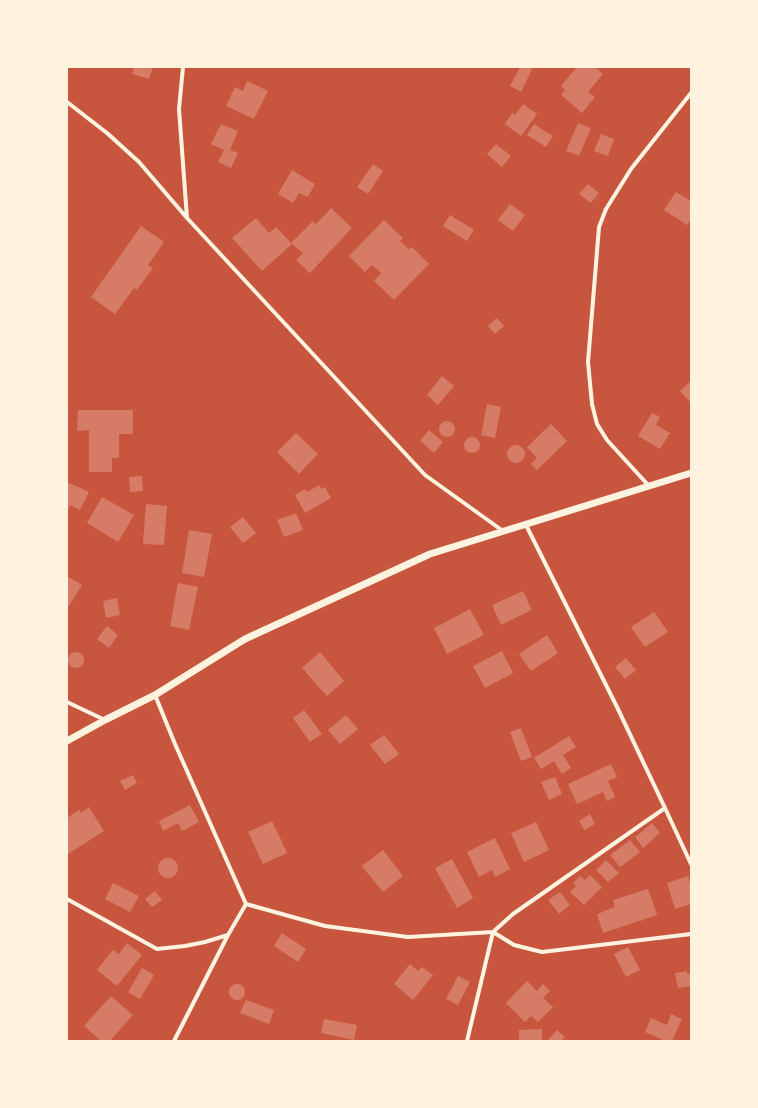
<!DOCTYPE html>
<html>
<head>
<meta charset="utf-8">
<style>
  body { margin:0 }
  #map { position:relative; width:758px; height:1108px; overflow:hidden; background:#c8553d; font-family:Manrope,sans-serif }
  canvas { display:block }
  .frame { position:absolute; inset:0; border:68px solid #fff3e0; pointer-events:none }
</style>
</head>
<body>
<div id="map">
<canvas width="758" height="1108"></canvas>
<div class="frame"></div>
</div>
<script>
const c = document.querySelector('canvas').getContext('2d');
c.lineJoin = 'round';
function paint(path, color) { c.fillStyle = color; c.fill(path, 'evenodd'); }
function stroke(path, color, width, dash) { c.strokeStyle = color; c.lineWidth = width; c.lineCap = dash ? 'butt' : 'round'; c.setLineDash(dash || []); c.stroke(path); }
paint(new Path2D(`
  M134 67H153L149 79 132 74Z
  M520 67H527L532 69 521 92 510 86Z
  M577 67H595L603 74 588 92 595 97 582 113 561 95 565 90 561 86Z
  M247 81 268 91 254 119 226 106 235 87 243 91Z
  M523 104 537 114 521 136 505 124 512 113 515 115Z
  M578 123 591 128 579 156 566 151Z
  M221 124 238 131 230 150 238 153 231 168 218 162 224 150 211 144Z
  M534 124 553 136 546 147 527 135Z
  M601 134 614 139 608 156 594 151Z
  M496 144 511 156 502 167 487 154Z
  M373 164 383 171 368 194 357 187Z
  M292 170 315 184 308 197 299 193 293 203 278 194Z
  M588 184 599 193 591 203 579 194Z
  M676 192 691 201V219L687 225 664 210Z
  M510 204 525 215 513 231 498 220Z
  M331 208 352 228 310 273 296 260 303 253 291 243 313 221 316 224Z
  M450 215 474 230 467 241 443 226Z
  M256 218 269 233 276 227 292 244 262 271 232 238Z
  M384 220 403 238 400 241 409 249 412 247 429 264 394 300 374 281 381 273 372 265 365 272 349 256Z
  M141 226 164 242 148 265 153 268 137 290 134 288 115 314 91 297Z
  M497 318 504 326 495 334 488 326Z
  M442 376 454 386 438 405 427 395Z
  M691 381V403L680 391Z
  M487 404 501 407 495 438 481 435Z
  M78 410H133V434H119V458H112V472H89V430L77 431Z
  M652 413 660 417 656 425 670 433 660 449 638 436Z
  M439 429a8 8 0 1 1 16 0a8 8 0 1 1-16 0Z
  M551 424 567 441 537 470 531 464 537 458 527 447Z
  M429 430 443 442 434 453 420 441Z
  M296 433 318 454 299 474 277 452Z
  M464 445a8 8 0 1 1 16 0a8 8 0 1 1-16 0Z
  M507 454a9 9 0 1 1 18 0a9 9 0 1 1-18 0Z
  M142 476 143 491 130 492 129 477Z
  M67 482 89 492 80 510 70 505 67 512Z
  M319 485 321 489 325 487 331 498 305 513 295 495 305 489 307 492Z
  M102 497 134 515 118 542 87 523Z
  M146 504 167 506 164 545 143 544Z
  M296 513 303 530 284 537 277 520Z
  M243 517 256 533 243 543 230 527Z
  M189 530 212 534 204 577 182 573Z
  M67 576 82 585 67 609Z
  M178 583 198 587 189 630 170 626Z
  M523 591 532 610 501 625 492 605Z
  M117 598 120 615 106 618 103 601Z
  M470 609 484 635 447 654 434 628Z
  M654 612 668 632 645 647 631 627Z
  M107 626 118 635 109 648 97 639Z
  M547 635 558 653 531 671 519 654Z
  M502 651 513 673 485 688 473 666Z
  M68 660a8 8 0 1 1 16 0a8 8 0 1 1-16 0Z
  M320 652 344 681 327 696 302 668Z
  M626 658 636 670 625 679 615 667Z
  M304 710 322 734 310 742 293 718Z
  M346 715 358 729 340 744 328 730Z
  M521 728 532 757 521 761 510 732Z
  M384 735 399 754 385 764 370 745Z
  M569 736 576 747 563 755 571 768 562 774 554 761 541 769 534 758Z
  M611 764 617 777 608 781 615 797 607 801 603 792 577 804 568 784Z
  M133 775 137 783 125 790 120 781Z
  M555 777 562 794 549 800 541 782Z
  M190 805 199 822 182 831 178 823 163 831 159 821Z
  M89 807 104 831 68 854 67 852V818L79 810 81 813Z
  M590 814 595 824 584 830 579 821Z
  M272 821 287 853 263 864 248 832Z
  M536 822 549 850 524 862 511 833Z
  M652 823 660 833 643 848 635 837Z
  M495 838 510 869 495 877 492 870 479 877 467 852Z
  M630 840 640 852 620 867 610 855Z
  M383 850 403 876 383 892 362 866Z
  M158 868a10 10 0 1 1 20 0a10 10 0 1 1-20 0Z
  M452 859 473 898 457 908 435 868Z
  M606 860 619 873 608 882 596 870Z
  M590 875 602 887 584 905 570 892 576 886 573 883 580 876 585 880Z
  M688 876 691 885V904L675 909 667 883Z
  M113 883 139 896 130 912 105 899Z
  M648 889 657 915 603 933 597 914 615 907 613 900Z
  M155 891 162 900 152 907 145 899Z
  M560 892 570 905 559 914 548 900Z
  M282 933 306 949 298 962 274 946Z
  M127 943 142 955 117 986 97 970 113 950 119 954Z
  M628 947 640 970 626 977 614 954Z
  M410 964 418 971 422 967 433 975 413 1000 394 984Z
  M142 968 154 975 140 999 128 992Z
  M687 971V974H691V986L678 988 675 973Z
  M458 976 470 982 458 1005 446 999Z
  M527 981 537 991 543 984 550 991 543 998 553 1007 538 1022 531 1016 525 1022 506 1003Z
  M229 992a8 8 0 1 1 16 0a8 8 0 1 1-16 0Z
  M111 996 133 1015 110 1041H101L84 1026Z
  M246 1000 274 1010 269 1024 240 1013Z
  M671 1014 682 1019 672 1041H666L645 1032 651 1018 667 1025Z
  M324 1019 357 1025 354 1040 321 1033Z
  M542 1029V1041H519V1030Z
  M557 1030 565 1037 561 1041H547Z`), '#d67c66');
stroke(new Path2D(`
  M183 67 179 109 187 218
  M67 102 107 133 139 162 187 218 425 475 503 531
  M649 486 607 440 597 424 592 404 588 362 599 227 606 209 631 169 691 93
  M526 525 617 707 665 808 691 864
  M155 695 175 744 246 904 325 926 408 937 493 932 513 914 665 808
  M67 702 105 720
  M67 899 157 949 185 946 205 942 228 935
  M174 1041 228 935 246 904
  M467 1041 493 932 514 945 542 952 691 934`), '#fff3e0', 4);
stroke(new Path2D(`
  M67 741 105 720 155 695 245 639 430 554 691 473`), '#fff3e0', 7);
</script>
</body>
</html>
